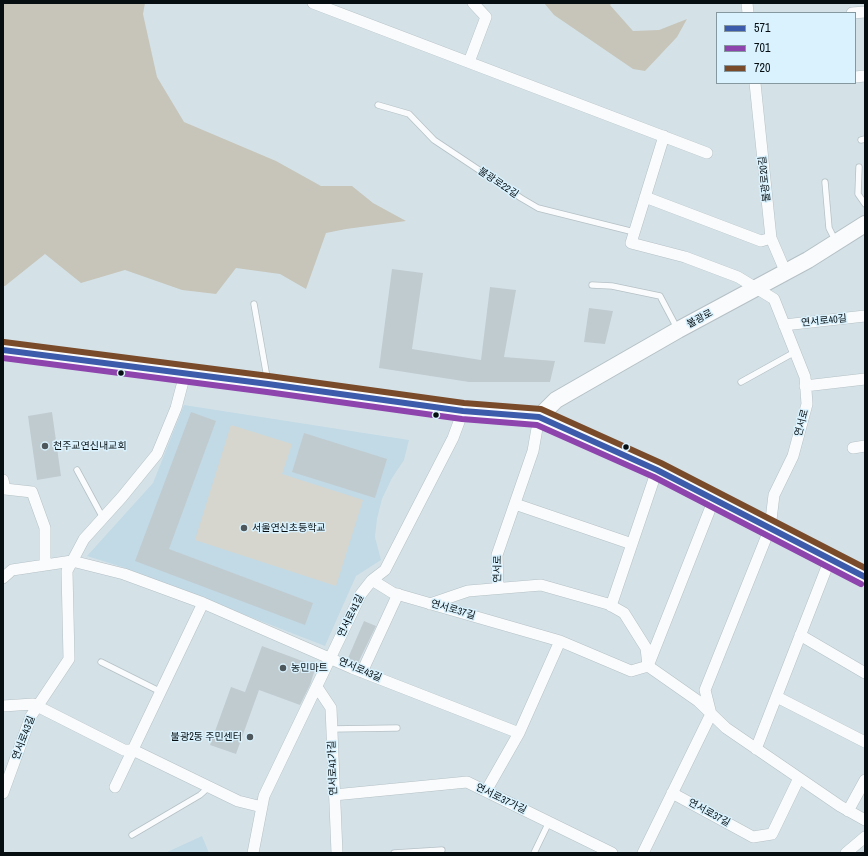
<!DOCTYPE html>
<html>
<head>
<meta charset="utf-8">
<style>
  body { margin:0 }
  #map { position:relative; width:868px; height:856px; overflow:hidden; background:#d4e2e8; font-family:"Archivo Narrow",sans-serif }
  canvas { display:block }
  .frame { position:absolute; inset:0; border:4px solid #060e11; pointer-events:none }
  .legend { position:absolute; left:716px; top:12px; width:140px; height:72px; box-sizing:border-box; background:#d9f2fe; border:1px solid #85979f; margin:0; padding:5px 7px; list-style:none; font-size:12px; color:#060e11 }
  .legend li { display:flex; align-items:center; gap:8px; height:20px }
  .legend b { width:20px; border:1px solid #85979f }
</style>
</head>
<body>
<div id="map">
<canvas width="868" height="856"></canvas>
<div class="frame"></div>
<ul class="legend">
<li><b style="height:5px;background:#3d5bab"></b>571</li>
<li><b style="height:5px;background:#8e44ad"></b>701</li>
<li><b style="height:5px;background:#7a4b2a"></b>720</li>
</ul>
</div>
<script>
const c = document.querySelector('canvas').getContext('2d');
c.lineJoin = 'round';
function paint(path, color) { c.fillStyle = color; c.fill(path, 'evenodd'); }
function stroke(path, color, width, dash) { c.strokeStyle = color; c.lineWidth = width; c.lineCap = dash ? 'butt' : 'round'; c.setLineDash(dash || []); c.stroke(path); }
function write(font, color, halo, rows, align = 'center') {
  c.font = font + ' "Archivo Narrow","Noto Sans KR",sans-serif'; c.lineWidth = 3; c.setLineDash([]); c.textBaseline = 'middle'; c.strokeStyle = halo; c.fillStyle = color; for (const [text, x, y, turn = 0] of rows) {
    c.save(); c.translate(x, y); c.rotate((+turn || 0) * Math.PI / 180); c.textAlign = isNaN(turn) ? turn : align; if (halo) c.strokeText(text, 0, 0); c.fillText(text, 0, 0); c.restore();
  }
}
paint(new Path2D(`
  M184 405 409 440 404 460 392 478 382 499 377 519 375 537 381 560 356 576 325 646 122 567 87 556 153 483Z
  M202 836 209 853H165Z`), '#c2dae5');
paint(new Path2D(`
  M231 425 292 444 282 474 363 500 336 586 195 540Z`), '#d6d6ce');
paint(new Path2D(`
  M3 3H145L143 14 157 77 184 122 276 161 321 186H352L373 203 406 221 346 229 326 233 306 289 280 274 236 268 216 294 182 290 125 270 81 283 45 254 5 286H3Z
  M544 3H612L610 5 633 31 659 30 687 19 677 37 645 71 633 69 554 15Z`), '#c7c5b9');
paint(new Path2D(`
  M392 269 423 273 412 349 481 360 490 287 516 290 504 357 555 361 550 382H469L379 368Z
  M589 308 613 311 605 344 584 342Z
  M52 412 61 476 37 480 28 416Z
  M191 412 216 421 169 549 313 603 305 625 135 561Z
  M304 433 387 459 375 498 292 472Z
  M364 621 376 626 358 663 348 658Z
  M262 646 316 666 310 685 300 705 259 690 236 754 210 745 231 687 245 692Z`), '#c0cbd0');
const lane = new Path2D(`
  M378 105 409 114 434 140 521 198 538 208 634 232
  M861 140 865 139
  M859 167 858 194 865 204
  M825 182 829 228 836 242
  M592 285 612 286 660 296 677 328
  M254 304 268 383
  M741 382 795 352
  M77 470 103 518
  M101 662 161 692
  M331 729 397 728
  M132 835 200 795 210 786
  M394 853 442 850
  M534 853 549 822`);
const street = new Path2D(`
  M313 3 707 153
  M747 3 748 13
  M852 13 865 12
  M469 62 486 17 473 3
  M855 77 865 76
  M755 83 771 238 786 273
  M645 197 761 241 771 238
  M784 325 865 316
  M805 386 865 379
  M853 448 865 446
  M3 480 5 489 32 492 45 528V565
  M515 504 632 544
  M3 578 12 570 72 561 124 574 203 603 352 668 519 733
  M372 580 393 593 560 641 631 671 648 666 714 499
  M498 588 497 555 533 451 539 417
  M430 604 468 591 541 585 608 604 624 613 646 648 648 666 698 701 726 728 840 806 865 820
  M611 606 657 470
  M800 635 865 673
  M362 672 398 594
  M317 687 331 708 337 853
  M777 697 865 742
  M3 706 33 704 124 750H133L238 801 262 807
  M756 749 830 559
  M115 787 203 603
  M486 791 519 733 560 641
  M3 793 31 716 69 659 67 571 84 539 122 497 157 454 176 408 185 374
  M672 793 753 837 772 834 799 778
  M334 795 467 782 612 853
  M848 811 865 780
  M253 853 264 796 361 594 372 580 385 570 453 438 463 411
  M643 853 711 714 705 690 770 528 774 495 793 456 807 404 805 377 774 299 738 277 685 257 631 243 664 136
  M846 853 865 837`);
const secondary = new Path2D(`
  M3 350 268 384 463 411 539 417 657 470 865 577
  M539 417 556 400 678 330 808 260 865 224`);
stroke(lane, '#b5c0c5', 7);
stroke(street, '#b5c0c5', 12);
stroke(secondary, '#b5c0c5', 18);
stroke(lane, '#f9fbfc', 5.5);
stroke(street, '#f9fbfc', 11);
stroke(secondary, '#f9fbfc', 16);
stroke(new Path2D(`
  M3 350 268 384 463 411 539 417 657 470 865 577`), '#3d5bab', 6);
stroke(new Path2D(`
  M3 358 267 392 462 419 537 425 654 477 861 584`), '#8e44ad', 6);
stroke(new Path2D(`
  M4 342 269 376 464 403 541 409 661 463 865 568`), '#7a4b2a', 6);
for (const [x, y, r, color] of [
  [121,373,3.5,"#060e11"],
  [436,415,3.5,"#060e11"],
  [45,446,4,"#4e585c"],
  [626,447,3.5,"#060e11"],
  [244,528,4,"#4e585c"],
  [283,668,4,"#4e585c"],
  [250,737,4,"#4e585c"]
]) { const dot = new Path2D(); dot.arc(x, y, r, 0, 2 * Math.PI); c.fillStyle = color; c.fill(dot); stroke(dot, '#d9f2fe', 1.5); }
write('10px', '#060e11', '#d9f2fe', [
  ["불광로20길",765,179,-96],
  ["불광로22길",498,183,34],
  ["불광로",700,319,-28],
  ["연서로40길",824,321,-6],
  ["연서로",802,423,-75],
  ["연서로",498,569,-89],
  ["연서로37길",453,610,16],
  ["연서로41길",351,616,-64],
  ["연서로43길",360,670,23],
  ["연서로43길",24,738,-69],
  ["연서로41가길",333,768,-92],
  ["연서로37가길",501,799,26],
  ["연서로37길",709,813,29]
]);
write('10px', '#060e11', '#d9f2fe', [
  ["천주교연신내교회",53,446],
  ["서울연신초등학교",252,528],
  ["농민마트",291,668],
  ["불광2동 주민센터",242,737,"right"]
], 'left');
</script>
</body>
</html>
